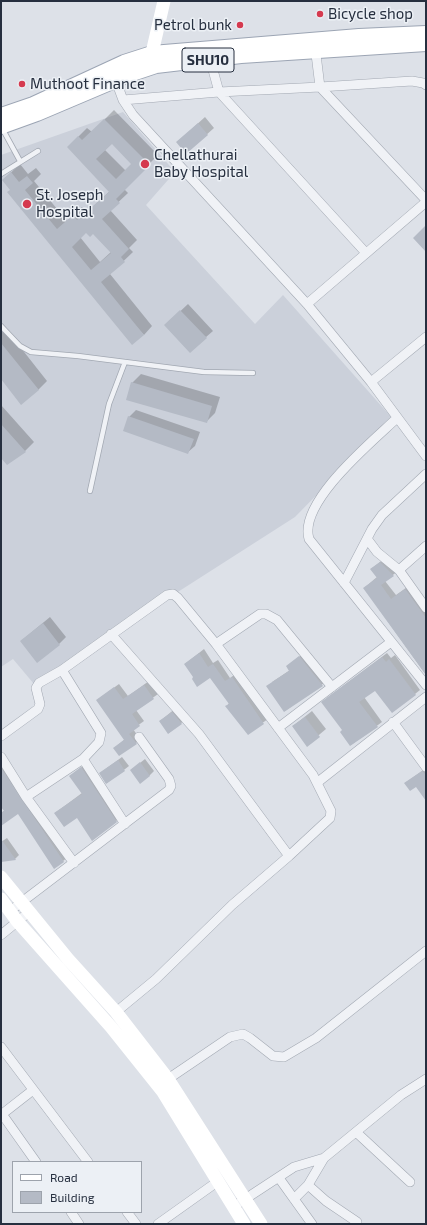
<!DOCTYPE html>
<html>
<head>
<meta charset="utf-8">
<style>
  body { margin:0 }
  #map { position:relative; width:427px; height:1225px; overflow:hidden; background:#dde1e8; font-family:"Exo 2",sans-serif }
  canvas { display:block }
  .frame { position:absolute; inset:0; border:2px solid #262f3f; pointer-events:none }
  .legend { position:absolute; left:12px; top:1161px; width:130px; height:52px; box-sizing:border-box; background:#ecf0f5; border:1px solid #9da3ac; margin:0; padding:5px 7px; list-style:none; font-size:12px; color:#262f3f }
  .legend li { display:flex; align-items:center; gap:8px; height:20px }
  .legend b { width:20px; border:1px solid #9da3ac }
</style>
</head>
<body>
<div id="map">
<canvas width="427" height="1225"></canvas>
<div class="frame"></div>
<ul class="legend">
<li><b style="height:5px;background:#fff"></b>Road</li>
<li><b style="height:11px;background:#b4bac5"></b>Building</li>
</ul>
</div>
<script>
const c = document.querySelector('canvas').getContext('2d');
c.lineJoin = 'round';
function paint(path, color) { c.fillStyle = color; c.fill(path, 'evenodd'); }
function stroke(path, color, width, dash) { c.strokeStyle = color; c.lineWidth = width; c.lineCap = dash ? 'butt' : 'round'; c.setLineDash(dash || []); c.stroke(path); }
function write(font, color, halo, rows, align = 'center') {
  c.font = font + ' "Exo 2",sans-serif'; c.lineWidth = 3; c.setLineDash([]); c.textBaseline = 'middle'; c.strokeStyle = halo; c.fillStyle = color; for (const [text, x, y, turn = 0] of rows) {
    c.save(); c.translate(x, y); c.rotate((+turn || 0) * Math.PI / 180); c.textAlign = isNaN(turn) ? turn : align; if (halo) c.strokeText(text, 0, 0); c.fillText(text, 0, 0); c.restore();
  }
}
paint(new Path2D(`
  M123 112 175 172 146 205 255 324 283 295 392 418 295 517 34 684 13 659 1 667V155Z`), '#cbd0da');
paint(new Path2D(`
  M114 110 158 155 124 189 128 193 110 210 137 240 129 248 133 252 110 274 152 326 144 335 3 180 20 164 28 174 36 168 41 174 34 181 67 221 82 207 87 212 110 191 68 147 87 128 92 132ZM112 143 133 164 126 171 105 150ZM86 232H93L111 252 100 262 80 237Z
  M205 117 214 128 186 153 184 136Z
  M188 304 213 331 206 337 172 319Z
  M6 329 47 381 38 390 1 378V333Z
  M141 374 220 397 215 413 206 422 132 383Z
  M1 405 34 442 25 451 1 456Z
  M136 410 200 432 195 446 188 452 129 417Z
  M385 558 398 571 385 581 396 595 410 585 426 607V675L364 588 377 577 371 569Z
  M50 617 66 637 59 644 21 641Z
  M204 649 213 663 218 660 230 678 237 673 268 719 248 733 227 706 229 703 211 676 194 677 185 664Z
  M304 653 327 681 285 711 272 682 290 670 287 666Z
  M387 653 391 658 395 655 420 690 415 694 375 690 364 697 382 722 351 745 327 698Z
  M149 681 158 694 136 710 144 721 133 729 140 739 136 743 114 748 125 739 97 700 119 684 128 696Z
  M176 708 186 719 169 733 160 721Z
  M312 711 326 729 307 745 293 726Z
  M1 757 68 857 63 861 18 813 1 819V813L5 810 1 805Z
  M122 757 129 766 107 783 100 773Z
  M145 759 154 771 149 776 131 770Z
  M87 763 121 816 116 821 55 813 82 793 70 776Z
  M426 768V799L416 786 405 783Z
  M7 838 19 855 15 859 1 857V842Z`), '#0003');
paint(new Path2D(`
  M104 119 150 165 116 199 120 203 102 219 129 249 121 257 125 262 101 282 144 335 132 345 7 192 10 190 2 180 11 172 19 182 27 176 33 183 25 190 57 229 73 215 77 220 109 192 67 147 78 136 82 140ZM112 144 131 164 116 179 96 159ZM86 233 90 237 93 234 111 253 91 270 72 247Z
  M198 123 208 135 186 154 176 142Z
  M426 225V252L413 238Z
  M180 310 207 338 190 353 164 325Z
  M1 343 39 390 21 405 1 379Z
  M131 382 212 406 207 423 126 400Z
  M128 416 194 439 188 454 123 431Z
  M1 424 26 452 7 465 1 458Z
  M380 562 394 576 381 585 391 599 405 589 426 618V675L363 588 377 578 370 569Z
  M43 623 60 645 37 663 20 641Z
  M199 653 208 667 213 664 225 681 232 677 264 724 248 735 225 706 229 704 210 678 197 687 192 679 193 677 184 664Z
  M299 656 323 686 284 712 266 686 289 671 286 666Z
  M382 657 386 662 389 659 416 695 392 713 375 691 359 702 378 727 350 746 340 732 342 730 321 702Z
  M144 685 154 699 132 714 140 726 129 734 137 744 119 756 113 748 124 740 96 700 114 687 123 699Z
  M172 712 182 724 168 734 159 721Z
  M305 717 320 737 307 747 292 726Z
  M118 760 125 771 106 784 99 773Z
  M140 762 150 776 140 784 130 770Z
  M81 767 117 822 92 841 77 818 64 827 54 813 82 794 69 776Z
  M1 768 64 862 54 869 18 814 1 826V813L4 811 1 807Z
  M422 771 426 775V801L416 787 410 791 404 783Z
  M1 839 16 860 1 862Z`), '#b4bac5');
const service = new Path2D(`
  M2 128 20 161
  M1 174 38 151
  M1 326 20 346 31 352 78 356 204 372 253 373
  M90 491 109 404 125 362`);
const minor = new Path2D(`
  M315 46 320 87 412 81 423 83 426 85
  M210 59 219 92 320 87 426 200
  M116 81 123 100 133 115 307 304 371 382 426 456
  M123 100 219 92 366 253
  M307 304 426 202
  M371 382 426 337
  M397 418C373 441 298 502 309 539L426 685
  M368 540 377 552 399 570 426 608
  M399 570 426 546
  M344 583 372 529 382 515 426 474
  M111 634 199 734 289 856
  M216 644 260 614H266L277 620 332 687
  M393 722 426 767
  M278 728 391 642
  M1 736 38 709 40 704 36 688 39 683 62 670 167 595 173 594 178 598 216 644 313 775 331 811 330 818 289 856 232 905 156 979 116 1012
  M1 757 26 797 74 863
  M83 759 125 824
  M318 782 426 697
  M26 797 83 759 99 742 101 733 62 670
  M10 911 169 790 171 786 169 779 139 737
  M1 935 29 912
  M1 1047 88 1162
  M168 1079 230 1037 243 1034 250 1038 273 1056 284 1057 316 1038 426 951
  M2 1114 36 1162
  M1 1115 33 1090
  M356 1132 410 1182
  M279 1178 312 1224
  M308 1185 326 1201 357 1222
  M294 1199 308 1185 324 1158
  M233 1207 294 1167 324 1158 401 1095 426 1079
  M71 1212 79 1224
  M127 1212 136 1224
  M158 1224 217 1182`);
const primary = new Path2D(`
  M1 115 33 104 124 62 152 53 359 36 426 33
  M1 127 37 114 129 75 156 66 241 56 426 44`);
stroke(service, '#a2a8b2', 6);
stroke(minor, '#a2a8b2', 10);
stroke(primary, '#9ca5b4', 16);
stroke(service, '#f0f2f6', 4.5);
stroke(minor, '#f0f2f6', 9);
stroke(new Path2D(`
  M154 62 152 53 164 1
  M1 877 68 959 116 1012 168 1079 261 1224
  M1 899 17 921 111 1027 163 1092 244 1224`), '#fff', 13);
stroke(primary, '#fff', 14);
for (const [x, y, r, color] of [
  [320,14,4,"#d53a4f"],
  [240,25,4,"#d53a4f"],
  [22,84,4,"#d53a4f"],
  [145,164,5,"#d53a4f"],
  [27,204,5,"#d53a4f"]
]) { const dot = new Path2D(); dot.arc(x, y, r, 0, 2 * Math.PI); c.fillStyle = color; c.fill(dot); stroke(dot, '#ecf0f5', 1.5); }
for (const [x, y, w] of [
  [208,60,52]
]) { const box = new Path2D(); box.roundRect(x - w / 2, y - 12, w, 24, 3); c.fillStyle = '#ecf0f5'; c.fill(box); stroke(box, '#262f3f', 1); }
write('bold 14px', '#262f3f', null, [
  ["SHU10",208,60]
]);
write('15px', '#262f3f', '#ecf0f5', [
  ["Bicycle shop",328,14],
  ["Petrol bunk",232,25,"right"],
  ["Muthoot Finance",30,84],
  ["Chellathurai",154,155],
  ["Baby Hospital",154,172],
  ["St. Joseph",36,195],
  ["Hospital",36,212]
], 'left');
</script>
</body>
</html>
